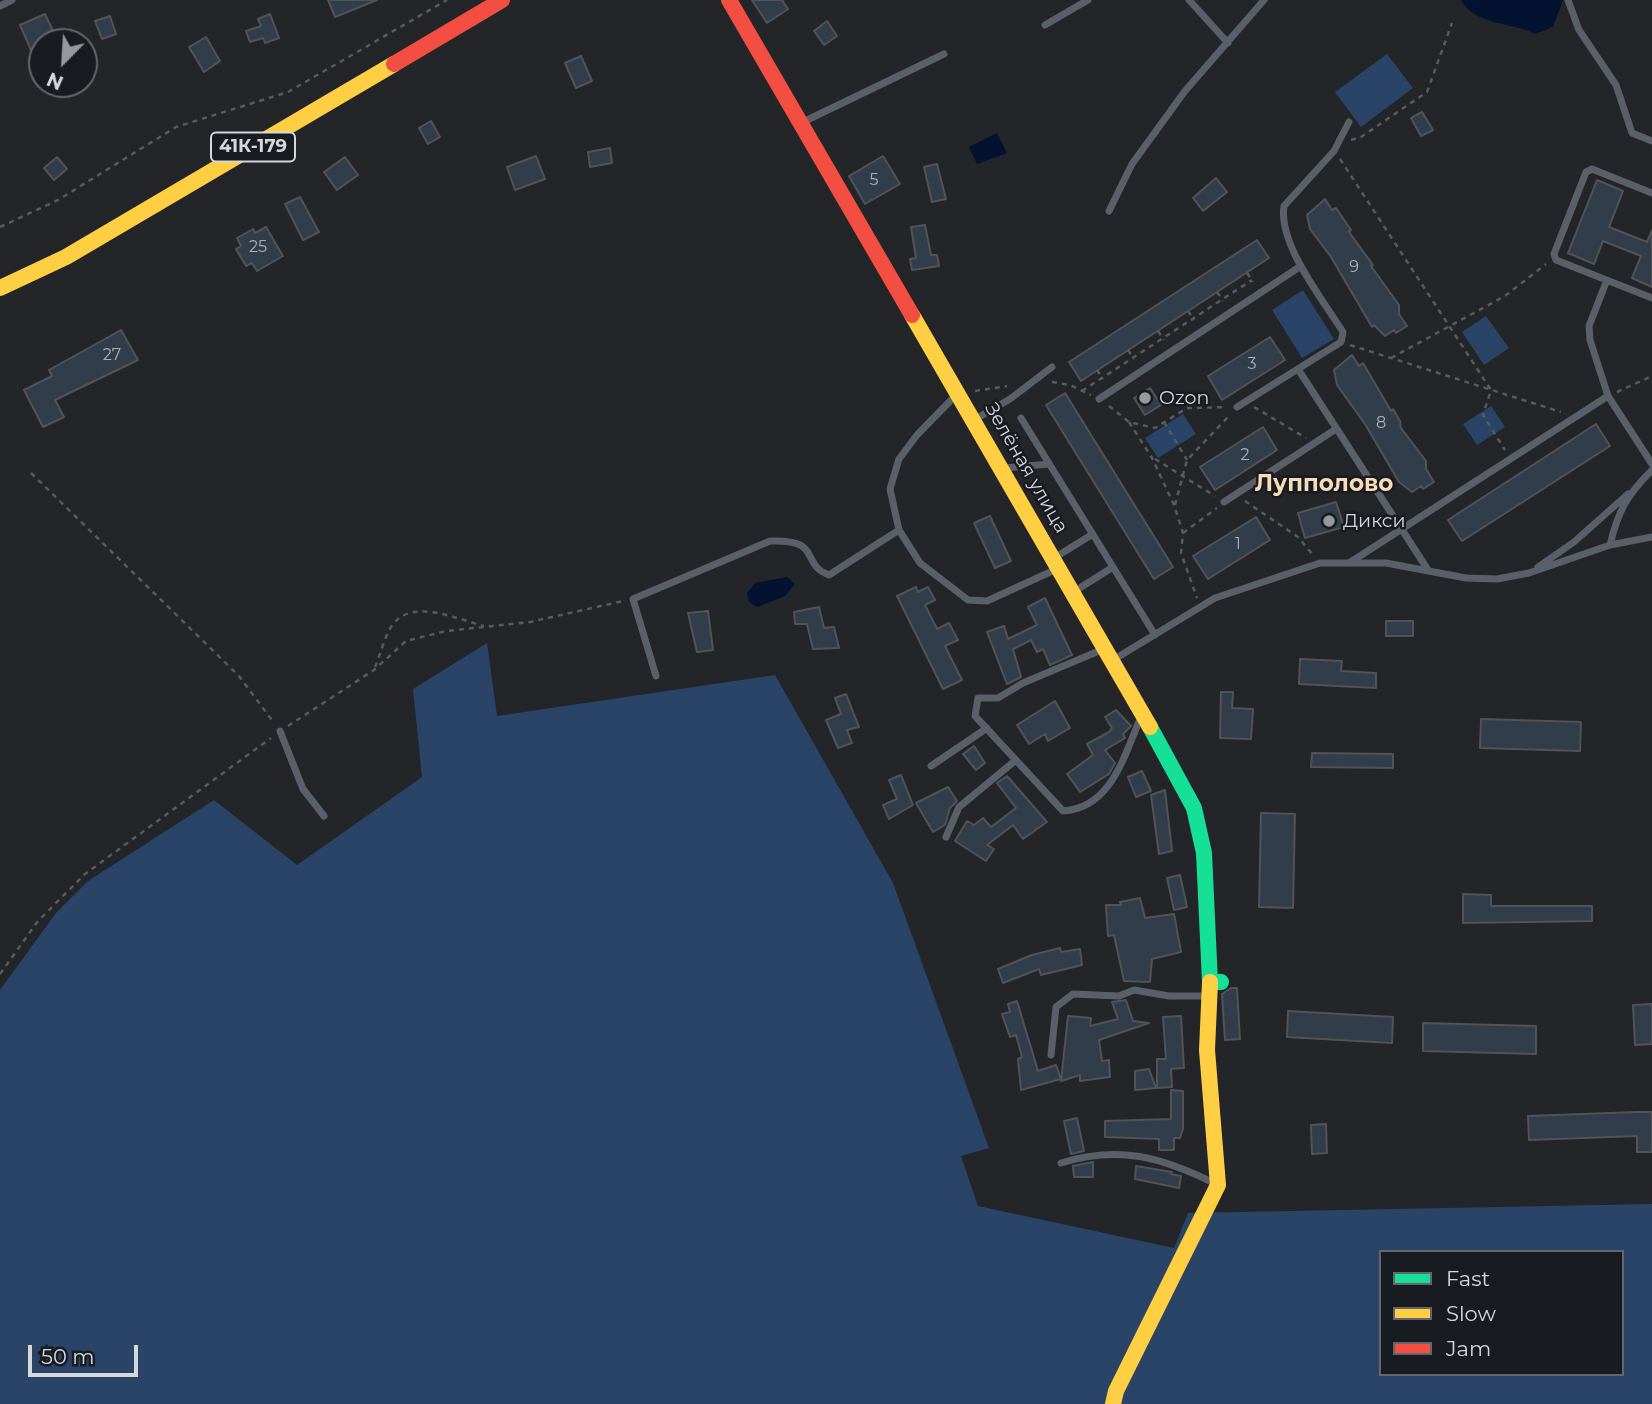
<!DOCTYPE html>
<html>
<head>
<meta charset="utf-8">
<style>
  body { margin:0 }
  #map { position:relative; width:1652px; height:1404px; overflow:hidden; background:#232528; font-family:Montserrat,sans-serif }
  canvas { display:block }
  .legend { position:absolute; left:1379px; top:1250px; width:245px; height:126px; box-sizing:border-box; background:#181b20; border:2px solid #64666b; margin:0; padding:9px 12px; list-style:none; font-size:21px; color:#d5d7db }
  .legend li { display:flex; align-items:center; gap:14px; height:35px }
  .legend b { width:35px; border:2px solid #64666b }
  .north { position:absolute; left:28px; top:28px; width:70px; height:70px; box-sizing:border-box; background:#181b20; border:2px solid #64666b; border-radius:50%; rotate:204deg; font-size:19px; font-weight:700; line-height:28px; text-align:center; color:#d5d7db }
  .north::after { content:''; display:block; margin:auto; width:24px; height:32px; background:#97999c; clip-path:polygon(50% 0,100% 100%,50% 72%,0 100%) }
  .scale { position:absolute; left:28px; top:1345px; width:110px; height:32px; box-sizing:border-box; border:4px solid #d5d7db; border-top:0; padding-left:9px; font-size:21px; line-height:24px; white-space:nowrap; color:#d5d7db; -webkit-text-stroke:5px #181b20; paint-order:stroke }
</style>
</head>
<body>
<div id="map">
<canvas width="1652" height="1404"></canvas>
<ul class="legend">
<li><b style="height:9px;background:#16e098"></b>Fast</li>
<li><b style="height:9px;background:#ffcf43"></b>Slow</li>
<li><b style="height:9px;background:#f24e42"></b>Jam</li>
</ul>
<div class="north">N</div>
<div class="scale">50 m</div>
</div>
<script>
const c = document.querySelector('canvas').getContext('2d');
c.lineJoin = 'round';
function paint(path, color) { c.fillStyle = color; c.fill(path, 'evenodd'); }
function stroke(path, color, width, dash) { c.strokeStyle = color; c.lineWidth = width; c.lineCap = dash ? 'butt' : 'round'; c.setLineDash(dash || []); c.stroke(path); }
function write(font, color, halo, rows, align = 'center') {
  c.font = font + ' Montserrat,sans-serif'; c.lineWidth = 5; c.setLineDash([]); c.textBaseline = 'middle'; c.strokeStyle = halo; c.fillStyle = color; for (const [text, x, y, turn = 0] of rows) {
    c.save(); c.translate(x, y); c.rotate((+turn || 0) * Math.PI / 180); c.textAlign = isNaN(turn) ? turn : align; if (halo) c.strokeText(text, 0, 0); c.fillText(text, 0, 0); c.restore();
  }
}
paint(new Path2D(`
  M1387 54 1413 88 1361 127 1335 92Z
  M1303 290 1334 339 1302 358 1272 310Z
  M1486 316 1509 348 1484 365 1462 332Z
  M1491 406 1505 427 1477 445 1463 424Z
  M1183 414 1196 434 1158 458 1145 438Z
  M487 643 497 716 775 675 893 883 989 1148 961 1156 978 1206 1174 1248 1188 1213 1652 1204V1404H0V990L56 913 88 881 214 800 297 865 422 777 413 689ZM1381 1252H1622V1374H1381Z`), '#2a4467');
paint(new Path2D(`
  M1461 0H1563L1553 27 1535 34C1513 22 1475 26 1461 0Z
  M997 133 1007 153 977 164 969 147Z
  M787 577 795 584 785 596 757 607 749 602 747 593 755 583Z`), '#031230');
const building = new Path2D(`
  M328 0H377L335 17Z
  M752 0H782L788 9 767 23Z
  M45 14 57 39 42 42V46L31 50 20 25Z
  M270 14 279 38 265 43 263 38 250 42 246 31 261 26 258 19Z
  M110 16 116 34 102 39 95 21Z
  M827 21 837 36 824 45 814 31Z
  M206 37 220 61 204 72 189 47Z
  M581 56 592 81 576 88 565 63Z
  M1422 112 1433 130 1421 136 1411 118Z
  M431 121 440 137 428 144 419 128Z
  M610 148 612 163 590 167 588 152Z
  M536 156 545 179 515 190 507 167Z
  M883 156 900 184 865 204 849 176Z
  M57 157 67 169 54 180 44 168Z
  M345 157 358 175 337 190 324 172Z
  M937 164 946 199 932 202 924 167Z
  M1216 178 1227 192 1203 211 1193 198Z
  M1597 180 1623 191 1609 227 1647 242 1652 230V287L1632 278 1641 256 1603 241 1594 264 1568 253Z
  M300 197 319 232 303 240 285 204Z
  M1325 199 1332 210 1336 208 1351 230 1349 232 1373 265 1371 266 1399 305V314L1407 326 1396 333 1394 330 1385 336 1374 325 1372 327 1331 257 1310 229 1307 215Z
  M925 225 931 255H937L939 266 912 270 910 259 916 258 911 227Z
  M266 227 283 256 257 271 252 263 246 266 236 249 241 246 237 238 253 229 255 233Z
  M1257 240 1269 258 1081 381 1069 362Z
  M121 330 138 360 55 400 64 417 43 427 24 390 52 376 49 370Z
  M1270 337 1285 360 1222 400 1208 376Z
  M1352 355 1359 366 1363 363 1391 411 1393 409 1400 421 1401 428 1426 461V469L1434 482 1423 489 1421 486 1412 492 1399 482 1365 424 1337 385 1334 370Z
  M1150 388 1161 405 1145 415 1134 398Z
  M1065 393 1173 567 1154 579 1046 405Z
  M1596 424 1610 446 1462 541 1448 520Z
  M1263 427 1277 450 1215 490 1200 467Z
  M1336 502 1344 527 1305 538 1298 513Z
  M990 516 1011 561 995 568 974 523Z
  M1256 517 1270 540 1208 579 1193 556Z
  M916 587 918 592 928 587 935 600 925 605 937 629 949 623 958 640 945 646 962 680 943 689 897 596Z
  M1045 598 1072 655 1050 665 1043 649 1037 652 1031 640 1013 649 1021 677 1007 684 987 632 1004 626 1008 639 1037 625 1028 607Z
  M819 607 824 628 834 627 839 648 813 649 807 624H795L794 612Z
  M708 611 713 650 697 652 688 613Z
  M1386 621H1413V636H1386Z
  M1300 659 1342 661 1341 671 1376 673V688L1299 684Z
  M1221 692H1233L1232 708 1253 709 1251 739 1220 738Z
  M846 694 859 727 847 730 852 743 838 748 826 720 841 714 835 698Z
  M1055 701 1070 728 1048 741 1045 734 1029 744 1017 725Z
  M1116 710 1131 726 1123 734 1125 738 1105 750 1115 763 1109 774 1080 792 1067 774 1093 755 1087 744 1109 732 1112 728 1105 717Z
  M1481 719 1581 722 1580 751 1480 748Z
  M974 746 985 763 976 770 963 754Z
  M1312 753 1393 754V768L1311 767Z
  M1142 771 1151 791 1136 797 1128 777Z
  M901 775 913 805 889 819 883 805 897 799 889 780Z
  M1007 776 1047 822 1023 839 1013 825 987 845 994 849 986 861 955 841 967 821 974 825 983 818 991 827 1016 808 997 783Z
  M948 787 957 801 950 808 945 825 933 832 916 803Z
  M1165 790 1172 851 1159 854 1151 795Z
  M1261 813 1295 814 1293 908 1259 907Z
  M1180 875 1187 907 1174 910 1167 878Z
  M1463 894 1491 895V906H1592V921L1463 923Z
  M1140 898 1145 918 1174 914 1181 952 1152 959 1150 982 1124 981 1114 935 1108 936 1107 921 1106 905H1121L1120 902Z
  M1060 948 1061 952 1080 949 1082 965 1041 975 1039 969 1003 983 998 969 1032 955Z
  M1231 988H1237L1240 1039 1225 1040 1222 994Z
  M1126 1000 1133 1021 1149 1023 1099 1040 1102 1061 1109 1060 1110 1077 1080 1081V1075L1061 1081 1068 1016 1091 1018 1090 1026 1118 1019 1112 1002Z
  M1017 1001 1038 1071 1056 1065 1061 1079 1021 1090 1018 1059 1022 1057 1016 1035 1010 1037 1002 1014 1010 1012 1008 1004Z
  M1652 1004V1044L1635 1045 1633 1005Z
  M1288 1011 1393 1017 1392 1043 1287 1037Z
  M1181 1016 1184 1068 1171 1069 1172 1087 1157 1088V1059H1166L1163 1017Z
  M1423 1023 1536 1026V1054L1423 1051Z
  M1149 1069 1156 1088 1135 1090V1071Z
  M1171 1090 1183 1091V1129L1180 1138H1174V1150H1159V1139L1105 1137V1121L1171 1119Z
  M1636 1112H1652V1152H1637V1136L1529 1140 1528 1116Z
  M1077 1118 1084 1151 1071 1154 1064 1121Z
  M1326 1124 1327 1153 1312 1154 1311 1125Z
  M1093 1162V1177H1074L1073 1166Z
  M1136 1166 1172 1172 1171 1174 1181 1176 1179 1188 1135 1179Z`);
paint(building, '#313d4b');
stroke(building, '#515355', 2);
stroke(new Path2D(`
  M1351 140 1361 137 1427 92 1452 23
  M1340 159 1491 390 1483 415 1505 450
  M0 227 58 200 176 127 288 92 447 0
  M1247 273 1253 282
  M1217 292 1223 301
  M1188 311 1194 320
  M1158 331 1164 340
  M1350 345 1561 412
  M1128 350 1134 359
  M1391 358 1505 296 1546 264
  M1097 370 1103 379
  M1052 382 1070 385 1091 395
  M975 391 1007 386
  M1082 391 1252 280
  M1617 392 1652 376
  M1109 406 1129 422 1155 428 1187 408 1227 407
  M1254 407 1306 438
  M1129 422 1152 458 1174 505 1183 533 1181 553 1197 598
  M1164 422 1187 460
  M1155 459 1215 496
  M31 473 239 676 274 723
  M1245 501 1298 537 1313 555
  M1175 505 1187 460 1230 415
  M1183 533 1217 508
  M375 667C381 654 385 632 395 622 415 599 460 620 484 626
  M288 726 374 670 406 641 446 631 530 622 623 601
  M0 974 38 921 85 874 271 738`), '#565b61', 2.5, [5, 5]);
stroke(new Path2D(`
  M1189 0 1228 43
  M1568 0 1579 30 1616 85 1632 133 1652 141
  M0 6 12 0
  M1045 25 1088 0
  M803 122 944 54
  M1652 193 1592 169 1586 172 1554 254 1556 260 1652 298
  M1109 211 1132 164 1185 91 1264 0
  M1607 280 1589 326 1590 340 1608 396
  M1298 369 1428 570
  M957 394 917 435 899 459 890 489 899 530 920 563 968 600 987 601 1059 568
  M1099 399 1301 266
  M1237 407 1341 342 1343 332C1323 300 1278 244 1284 206L1334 151 1349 122
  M1021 418 1155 635
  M974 420 1010 399 1052 367
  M1005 468 1049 464
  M1224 502 1336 429
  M1610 545C1618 511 1627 495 1652 470
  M1054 558 1093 534
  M1349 563 1608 396 1652 464
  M1538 567 1574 542 1628 494
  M1075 591 1113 567
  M1106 648 1023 683 998 698H978L975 716 1063 811C1112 808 1124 755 1141 717
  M1113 660 1215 598 1320 563H1386L1466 578 1497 579 1529 573 1610 545 1652 537
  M656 676 633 599 770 541C824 539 799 564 829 575L899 530
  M280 731 303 789 324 816
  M931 766 987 728
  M946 837 959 807 1016 760
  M1051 1055 1056 1007 1073 994 1119 996 1134 990 1169 996H1208
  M1061 1163C1119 1145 1161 1157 1214 1183`), '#5a6069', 7);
stroke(new Path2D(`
  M1150 727 1194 808 1204 853 1210 982H1221`), '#16e098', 16);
stroke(new Path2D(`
  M0 288 66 257 394 64
  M912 315 1150 727
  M1113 1404 1116 1391 1218 1185 1207 1050 1210 982`), '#ffcf43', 16);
stroke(new Path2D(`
  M729 0 912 315
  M394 64 502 0`), '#f24e42', 16);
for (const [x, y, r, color] of [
  [1145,398,7,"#97999c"],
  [1329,521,7,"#97999c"]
]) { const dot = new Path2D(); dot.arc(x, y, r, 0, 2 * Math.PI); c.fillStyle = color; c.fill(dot); stroke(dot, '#181b20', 2.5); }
write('16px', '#acb0b7', null, [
  ["5",874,180],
  ["25",258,247],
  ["9",1354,267],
  ["27",112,355],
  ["3",1252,364],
  ["8",1381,423],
  ["2",1245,455],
  ["1",1238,544]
]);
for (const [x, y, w] of [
  [253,147,84]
]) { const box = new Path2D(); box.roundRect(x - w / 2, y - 14.5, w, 29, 5); c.fillStyle = '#181b20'; c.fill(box); stroke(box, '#d5d7db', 2); }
write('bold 18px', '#d5d7db', null, [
  ["41К-179",253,147]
]);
write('19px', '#d5d7db', '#181b20', [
  ["Ozon",1159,398],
  ["Дикси",1343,521]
], 'left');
write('19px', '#d5d7db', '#181b20', [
  ["Зелёная улица",1026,468,60]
]);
write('bold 23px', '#f8dcb5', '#181b20', [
  ["Лупполово",1324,484]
]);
</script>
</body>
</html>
